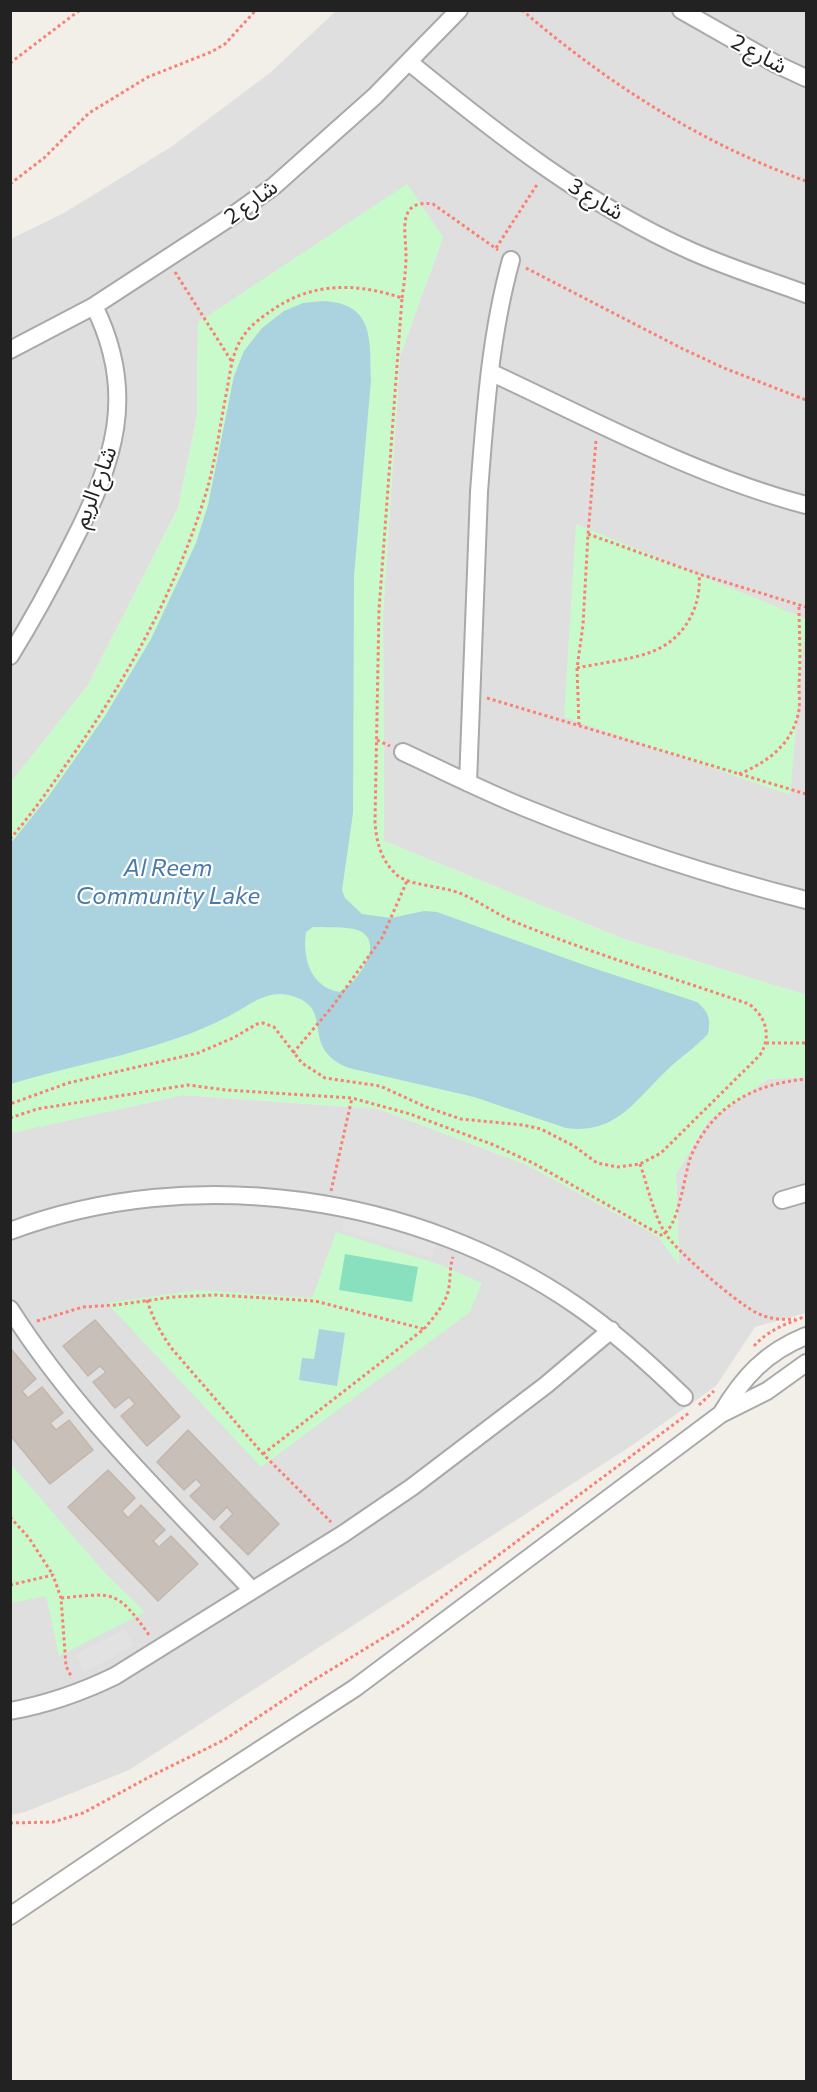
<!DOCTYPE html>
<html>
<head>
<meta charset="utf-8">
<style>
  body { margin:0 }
  #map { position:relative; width:817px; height:2092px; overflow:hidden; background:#f2efe9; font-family:Commissioner,sans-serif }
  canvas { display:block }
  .frame { position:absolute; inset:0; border:12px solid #222; pointer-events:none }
</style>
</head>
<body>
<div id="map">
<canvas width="817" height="2092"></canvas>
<div class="frame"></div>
</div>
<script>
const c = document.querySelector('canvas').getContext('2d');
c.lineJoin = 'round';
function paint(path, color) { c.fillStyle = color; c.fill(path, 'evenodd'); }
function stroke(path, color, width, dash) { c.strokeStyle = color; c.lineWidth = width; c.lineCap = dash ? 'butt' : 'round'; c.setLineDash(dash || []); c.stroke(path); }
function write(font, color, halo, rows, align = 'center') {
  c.font = font + ' Commissioner,"Noto Sans Arabic",sans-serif'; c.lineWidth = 4.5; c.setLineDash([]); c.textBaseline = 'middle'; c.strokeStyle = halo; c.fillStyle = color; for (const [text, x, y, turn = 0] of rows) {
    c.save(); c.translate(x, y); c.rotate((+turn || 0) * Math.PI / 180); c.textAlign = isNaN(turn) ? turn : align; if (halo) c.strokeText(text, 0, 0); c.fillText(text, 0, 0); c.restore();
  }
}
paint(new Path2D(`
  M336 11H806V995L621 938 384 841 383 614 400 356 443 237 198 322 197 416 178 508 88 685 11 783V239L64 213 171 147 271 72Z
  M806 1077V1313L755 1327 716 1386 634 1444 129 1770 25 1812 11 1815 10 1133 183 1095 379 1109 525 1164 658 1236 679 1264 676 1174 708 1121 768 1079Z`), '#e0dfdf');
paint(new Path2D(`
  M407 184 443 237 400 356 383 614 384 841 621 938 806 995V1077L768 1079 707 1122 676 1174 679 1265 658 1236 525 1164 379 1109 183 1095 11 1133 10 783 88 685 178 508 197 416 198 322Z
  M576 524 806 619 790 795 564 717Z
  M336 1232 441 1265 482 1283 470 1312 261 1467 107 1303 198 1290 312 1298Z
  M10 1463 105 1573 145 1612 59 1656 46 1596 11 1603Z`), '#c8facc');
paint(new Path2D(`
  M345 1254 418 1267 412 1302 339 1290Z`), '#88e0be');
paint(new Path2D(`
  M346 1214 438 1242 432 1257 341 1230Z
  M124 1629 134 1645 85 1672 75 1655Z`), '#e2e2e2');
paint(new Path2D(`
  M322 301C374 303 370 338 371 380L354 576 353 813 342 890 345 898 362 914 391 918 424 911 437 912 587 966 697 1002C709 1012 711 1020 708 1034 695 1048 679 1058 666 1071 635 1101 615 1135 566 1128L474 1097 349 1068C301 1049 332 1014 300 999 271 985 254 1003 229 1016 163 1051 82 1062 11 1084V843L48 797 105 716 151 639 196 543 208 505 234 376 244 351 262 328 284 311 303 303ZM313 927C325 928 350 926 360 931 386 944 356 984 340 992 311 988 302 958 306 932Z
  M319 1329 345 1333 337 1386 299 1380 302 1358 314 1359Z`), '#aad3df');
const building = new Path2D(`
  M95 1320 180 1417 147 1446 121 1416 135 1404 129 1397 115 1408 93 1382 106 1372 100 1366 88 1376 63 1346Z
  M11 1349 36 1379 22 1391 28 1398 42 1387 63 1413 50 1423 56 1430 69 1420 93 1450 50 1484 10 1435Z
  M188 1430 279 1524 248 1555 220 1527 233 1514 227 1507 214 1520 190 1496 202 1485 196 1479 184 1490 157 1462Z
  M108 1470 135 1498 122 1511 128 1518 141 1505 165 1530 153 1541 159 1547 171 1536 198 1564 158 1601 68 1507Z`);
paint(building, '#c7bfb8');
stroke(building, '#c4b6ab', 1.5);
const street = new Path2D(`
  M681 10 776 64 806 78
  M409 62C497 134 587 205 691 251 729 268 768 280 806 294
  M10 350 94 306 232 216 274 186 375 96 459 10
  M490 372C593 420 696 476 806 505
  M10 656C33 619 53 582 72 544 114 462 138 394 94 306
  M403 752C444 771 485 792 528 809 619 846 711 876 806 900
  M468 783 479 492C485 414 490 336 511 260
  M782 1200 806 1193
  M10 1231C193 1162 417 1195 577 1306 616 1333 650 1364 684 1397
  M10 1309C76 1413 168 1501 252 1590
  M721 1414C743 1377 766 1352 806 1336
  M10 1711C49 1704 80 1693 115 1676L343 1534 412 1487 546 1385 611 1330
  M10 1916 161 1814 355 1688 721 1414 767 1391 806 1363`);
stroke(street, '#a9a9a9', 20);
stroke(new Path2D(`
  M522 10C605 82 702 144 806 181
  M10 63 80 10
  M10 184 44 158 89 113 148 77 211 52 225 44 256 10
  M496 248 538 183
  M526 268 683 349 724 368 806 400
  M175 272 232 362
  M402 298C404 284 406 270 406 255 406 232 396 199 433 204L498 250
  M588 534 699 574 806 607
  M577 668C600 663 630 660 651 652 684 640 702 607 699 574
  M487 698 806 794
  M579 725 577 668 583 625 588 534 596 441
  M377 740 390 746
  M739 774C768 762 793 744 799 710 800 702 799 692 799 683 801 657 799 631 799 604
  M10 839C30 816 48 791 65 766 125 683 176 591 206 493 216 460 220 424 227 390 230 373 232 353 242 338 248 328 259 319 268 313 310 282 354 282 402 298L379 610 375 821C376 841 381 861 397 875 410 886 444 886 462 894 480 902 496 914 515 922 591 953 670 977 749 1004 766 1017 772 1036 760 1055L661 1153 640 1164 618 1167 597 1163 574 1146 541 1129 523 1125 461 1119 426 1107 380 1086 325 1078 302 1063 274 1027 263 1023 257 1024 233 1038 198 1053 68 1083 10 1104
  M766 1043H806
  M293 1053 332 1007 382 938 407 881
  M10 1118 37 1109 188 1085 226 1090 352 1098 410 1114 494 1145 533 1163 661 1235C679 1230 684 1174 691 1156 713 1105 754 1084 806 1079
  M640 1164C648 1187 653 1213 665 1233 676 1251 736 1302 755 1312 768 1319 780 1320 795 1319
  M331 1191 352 1098
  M147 1300C153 1319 161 1334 173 1350L263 1454 331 1522
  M37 1321 83 1307 116 1305 173 1297 216 1295 315 1301 424 1329
  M754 1346C769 1329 787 1324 806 1316
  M699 1405 714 1391
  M263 1454 424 1329C433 1318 444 1306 448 1292 451 1280 449 1269 453 1257
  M10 1517 29 1538 53 1575
  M10 1585 53 1575 61 1598 66 1666 72 1678
  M61 1598C115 1593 116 1589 149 1635
  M10 1823 53 1822 83 1813 151 1776 224 1740 309 1683 406 1624 689 1413`), '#fa8072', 3, [3, 3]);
stroke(street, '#fff', 16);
write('22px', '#222', '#fff', [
  ["شارع 2",759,54,28],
  ["شارع 3",596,199,31],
  ["شارع 2",251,202,-36],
  ["شارع الريم",95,487,-69]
]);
write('italic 24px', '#4a7aab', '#fff', [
  ["Al Reem",168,868],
  ["Community Lake",168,896]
]);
</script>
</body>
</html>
